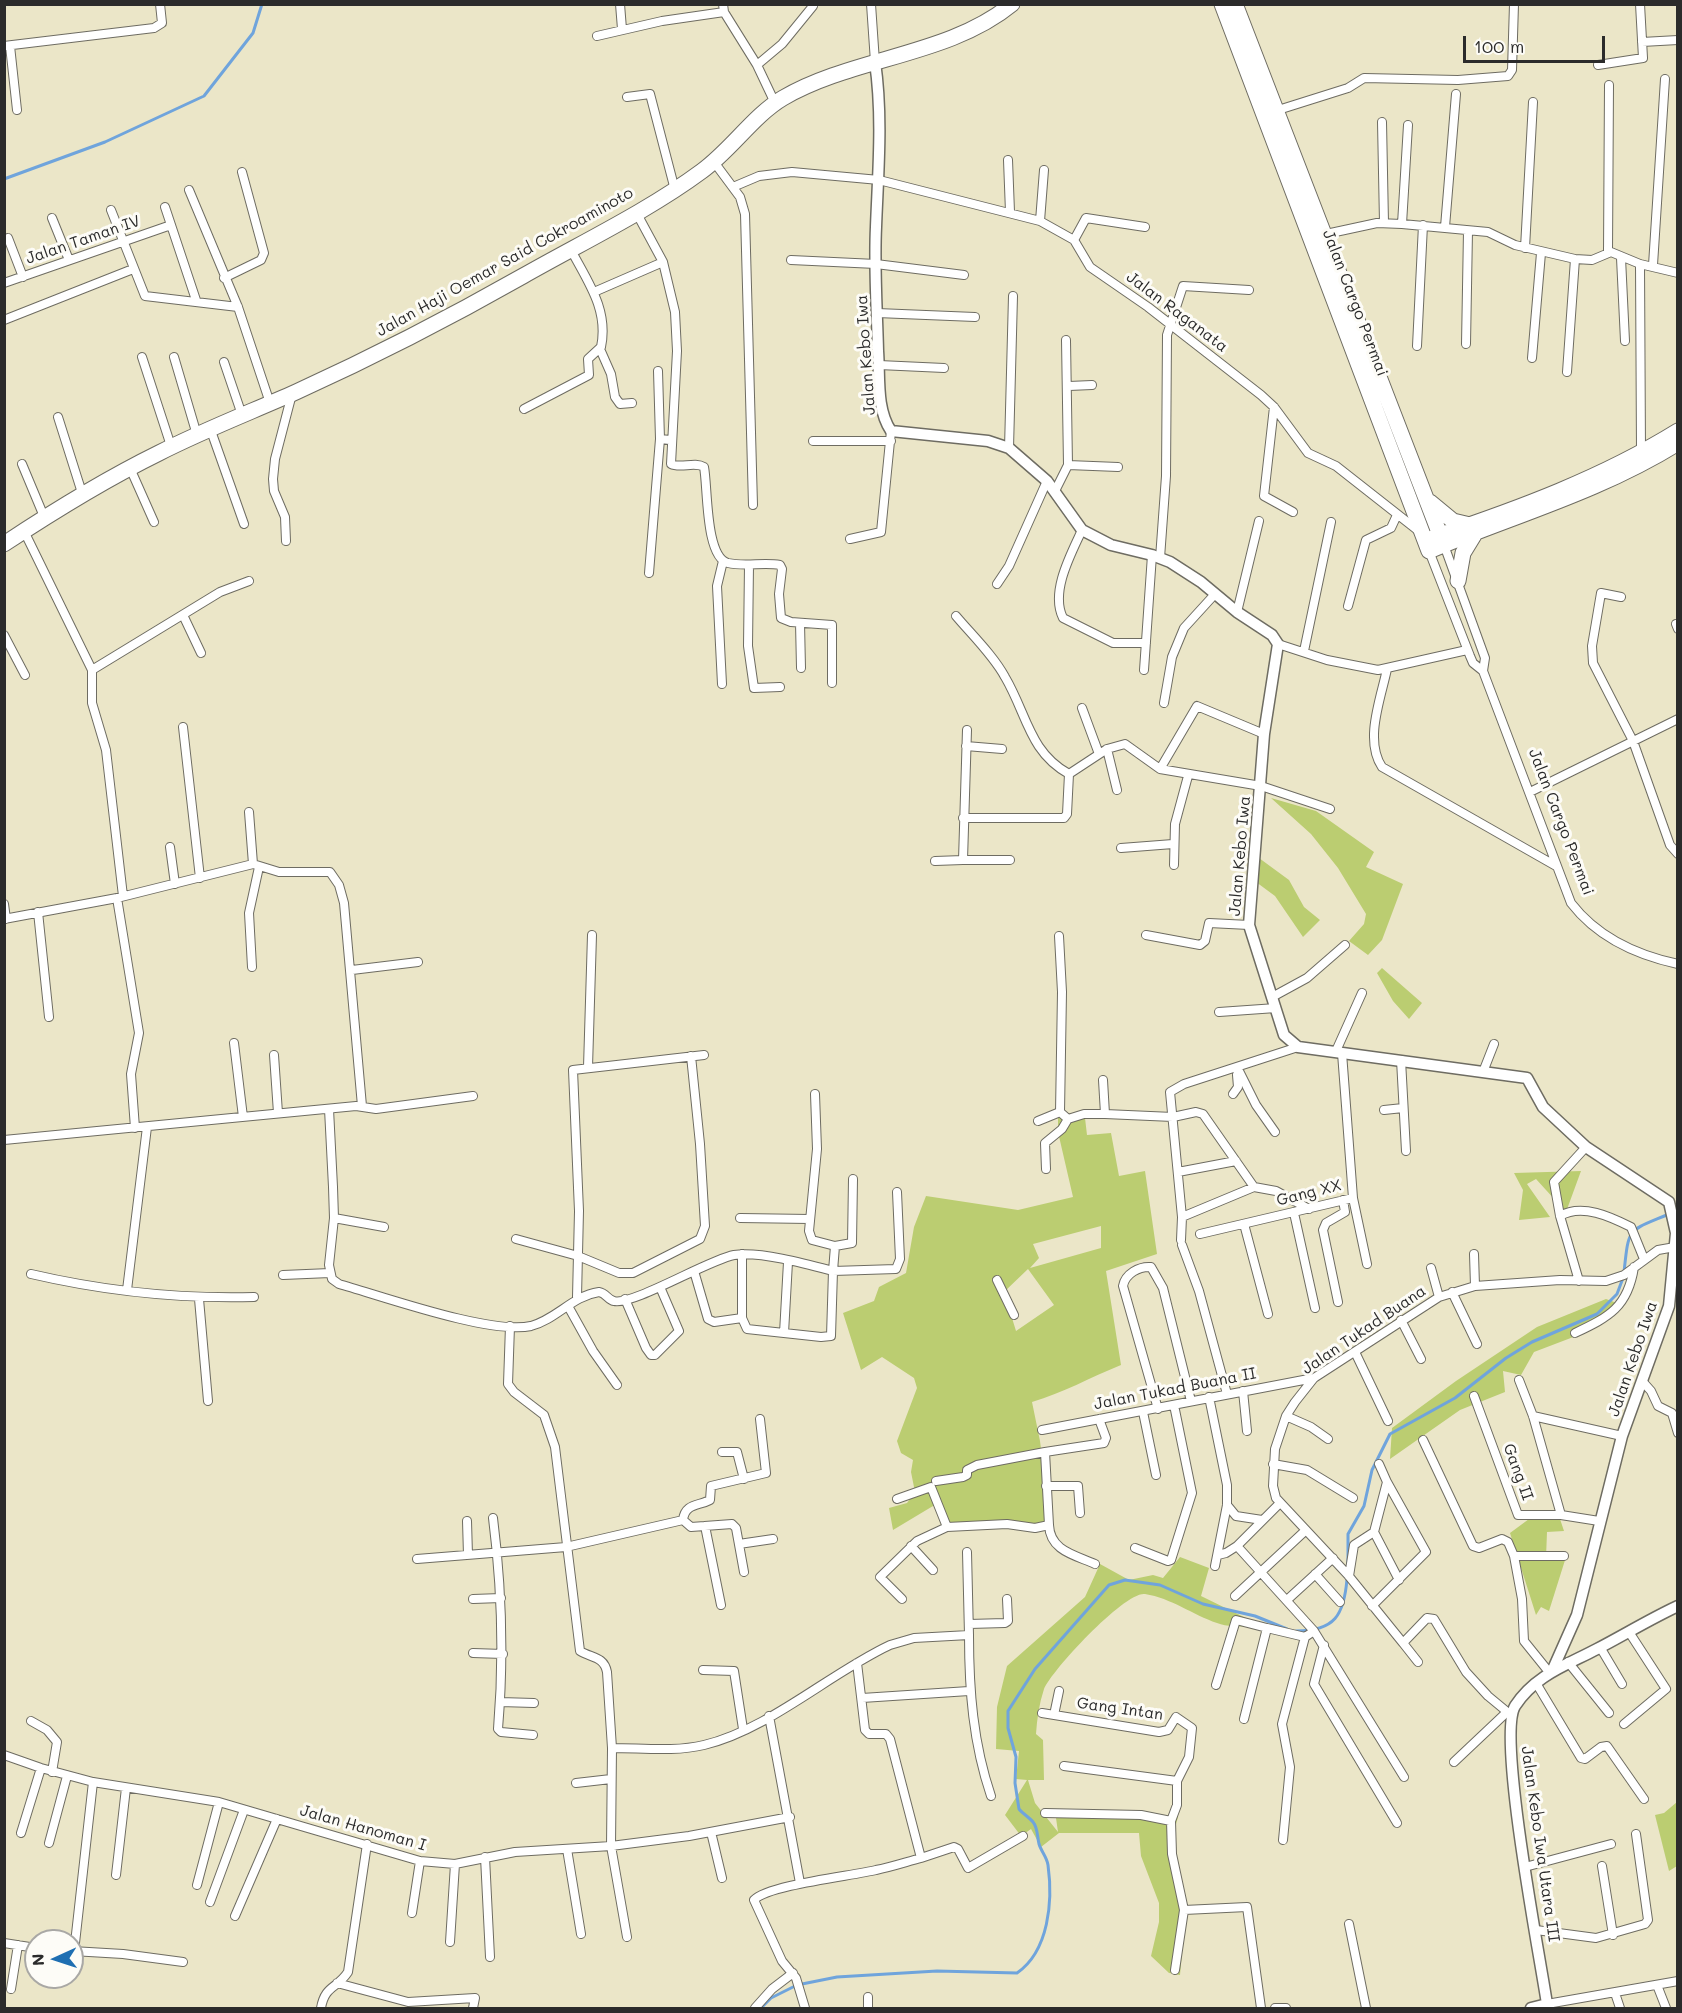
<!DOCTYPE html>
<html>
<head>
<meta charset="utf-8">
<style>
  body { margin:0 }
  #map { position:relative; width:1682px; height:2013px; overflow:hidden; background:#ebe6c8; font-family:Mali,sans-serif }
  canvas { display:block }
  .frame { position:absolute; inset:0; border:6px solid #2b2b2b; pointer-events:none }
  .north { position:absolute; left:24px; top:1929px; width:60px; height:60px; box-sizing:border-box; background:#fdfcf7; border:2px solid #a9a8a5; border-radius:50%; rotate:267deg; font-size:16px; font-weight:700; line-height:24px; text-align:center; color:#2b2b2b }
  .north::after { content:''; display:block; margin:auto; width:21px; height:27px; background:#1f6fb2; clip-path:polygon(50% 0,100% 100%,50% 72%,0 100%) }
  .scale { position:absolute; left:1463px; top:36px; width:142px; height:27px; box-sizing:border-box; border:3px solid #2b2b2b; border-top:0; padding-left:8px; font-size:18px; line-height:21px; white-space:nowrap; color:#2b2b2b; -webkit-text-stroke:4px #fdfcf7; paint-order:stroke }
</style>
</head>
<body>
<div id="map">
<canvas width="1682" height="2013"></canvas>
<div class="frame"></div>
<div class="north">N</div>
<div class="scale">100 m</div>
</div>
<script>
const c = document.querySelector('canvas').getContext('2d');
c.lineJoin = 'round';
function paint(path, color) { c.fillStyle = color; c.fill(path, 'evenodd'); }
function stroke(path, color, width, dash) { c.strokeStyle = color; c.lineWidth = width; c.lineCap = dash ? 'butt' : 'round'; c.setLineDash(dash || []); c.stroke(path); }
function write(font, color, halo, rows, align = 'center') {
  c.font = font + ' Mali,sans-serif'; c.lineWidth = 6; c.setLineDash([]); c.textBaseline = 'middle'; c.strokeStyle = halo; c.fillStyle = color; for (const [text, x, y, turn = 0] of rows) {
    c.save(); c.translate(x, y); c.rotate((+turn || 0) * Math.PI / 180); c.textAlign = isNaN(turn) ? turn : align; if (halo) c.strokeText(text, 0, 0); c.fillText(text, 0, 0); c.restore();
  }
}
paint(new Path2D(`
  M1271 798 1316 811 1374 852 1366 867 1403 884 1382 940 1368 955 1349 941 1364 924 1366 914 1338 868 1311 834Z
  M1259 858 1289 880 1304 907 1320 920 1303 937 1275 896 1256 882Z
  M1382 968 1422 1003 1409 1019 1393 1001 1377 973Z
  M1058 1115 1085 1118 1087 1135 1111 1133 1119 1176 1145 1171 1157 1254 1106 1271 1121 1365C1091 1377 1063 1393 1032 1402L1040 1441 1051 1527 946 1528 938 1503 893 1530 889 1508 907 1503 915 1492 911 1472 913 1460 901 1453 897 1441 917 1388 914 1378 882 1357 861 1370 843 1313 874 1301 879 1287 906 1273 914 1227 926 1196 1018 1210 1073 1197 1058 1132ZM1101 1226V1248L1030 1268 1039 1258 1033 1244ZM1028 1269 1054 1305 1016 1331 1004 1292Z
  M1581 1171 1566 1212 1536 1179 1527 1184 1550 1217 1519 1220 1523 1190 1514 1173Z
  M1606 1299 1617 1303 1576 1336 1534 1352 1521 1375 1503 1371 1505 1392 1460 1410 1390 1459 1392 1428 1456 1381 1537 1327Z
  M1559 1516 1564 1531 1547 1532 1546 1558 1566 1557 1549 1611 1541 1607 1536 1615 1510 1533 1529 1519Z
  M1180 1557 1209 1568 1201 1596 1250 1620 1249 1627C1239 1626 1227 1627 1217 1623 1193 1615 1171 1598 1145 1594 1125 1591 1052 1670 1044 1689 1039 1704 1037 1719 1036 1734L1043 1740 1044 1780H1028L1035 1803 1058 1832 1055 1811 1068 1809 1178 1817 1173 1835 1186 1907 1180 1975 1169 1973 1151 1956 1159 1922V1903L1141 1856 1139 1833H1059L1041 1847 1031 1829 1021 1836 1005 1815 1027 1780 1016 1779 1019 1751 996 1749 997 1707 1007 1666 1085 1597 1100 1564 1129 1580 1153 1575 1163 1578Z
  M1677 1802V1866L1669 1871 1655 1815 1664 1813Z`), '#bbcd71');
stroke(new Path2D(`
  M4 179 105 142 204 96 253 33 262 4
  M1624 1272C1629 1226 1627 1232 1669 1214
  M1348 1563V1534L1364 1506 1372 1470 1390 1434 1455 1398 1506 1358 1532 1342 1597 1314 1617 1294 1623 1278
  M1296 1631C1335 1631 1344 1615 1347 1579
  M761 2008 771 1998 797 1985 837 1977 937 1971 1017 1973C1049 1951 1053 1901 1048 1865 1047 1857 1041 1851 1039 1844 1037 1836 1038 1828 1033 1822 1029 1817 1023 1814 1019 1809L1015 1783 1016 1757 1008 1728V1711L1035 1669 1109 1585 1125 1580 1160 1585 1203 1604 1255 1616 1287 1629`), '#6fa4dc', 3);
const minor = new Path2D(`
  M620 4 622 29
  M723 4 724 12 757 65 775 103
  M871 4 875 62
  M597 36 662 21 724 12
  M1642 42 1678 40
  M4 46 154 28 162 23 160 4
  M10 46 17 110
  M757 65 782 44 813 6
  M1598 65 1643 58 1640 4
  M627 97 650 94 675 190
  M1275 111 1348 88 1364 78 1458 80 1508 76 1512 70 1514 4
  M1382 122 1384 223
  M1008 160 1010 212
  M714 162 740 197 745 214 753 505
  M733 187 759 176 792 172 879 180 1040 221 1074 240 1090 267 1148 307 1261 395 1274 407 1308 453 1336 466 1420 532
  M189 190 238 307 270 403
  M165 207 196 300
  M111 210 145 296 238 307
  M636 212 663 262 675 312 677 351 671 464C681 469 694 461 704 467 708 487 705 557 728 563 745 567 763 562 780 565L782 569 779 594 781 618 791 622 832 625V683
  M52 218 69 260
  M1040 221 1044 170
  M1402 224 1408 125
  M1445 227 1456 94
  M1326 234 1377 223 1402 224 1488 232 1515 245 1575 259 1592 260 1611 252 1640 264 1678 273
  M8 238 23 277
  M1074 240 1086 218 1145 227
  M1525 248 1533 102
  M1608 252 1609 85
  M1621 258 1625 341
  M791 260 876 264 964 275
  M1640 264 1641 452
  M1653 265 1665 79
  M224 278 261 260 264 253 242 172
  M4 283 171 225
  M594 292 663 262
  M877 313 975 317
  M4 320 133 269
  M1466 344 1468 231
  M1417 346 1423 225
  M600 349 611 374 615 397 620 404 632 403
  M142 357 171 446
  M174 357 197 435
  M1532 358 1541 253
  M224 362 242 415
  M879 365 944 368
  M658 371 660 439
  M1567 372 1575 259
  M1069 386 1092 385
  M1274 407 1264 496 1293 512
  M524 409 589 375 588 359 601 347C609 309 587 281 570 248
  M58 417 83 496
  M210 428 244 524
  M813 441H891
  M1009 448 1013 296
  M22 464 45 519
  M1068 465 1118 467
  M130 468 154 522
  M1055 491 1068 465 1066 340
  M1082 530C1071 554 1050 592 1063 618L1113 643H1146
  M24 531 92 670V703L106 750 123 896
  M850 539 881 532 891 431
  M286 541 285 517 274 491 273 479 275 459 292 394
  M1444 545 1485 658 1483 671 1571 903C1598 938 1636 955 1678 964
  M1429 551 1470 656 1473 663 1483 671
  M1160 558 1166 476 1167 335 1183 286 1249 290
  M749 565 748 646 754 688 780 687
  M649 573 660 439 670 440
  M997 584 1009 566 1047 481
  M1621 597 1601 593 1592 646 1593 663 1633 741 1670 845 1678 854
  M1348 606 1366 540 1391 528 1397 515
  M1237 612 1259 521
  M183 615 201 653
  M956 616C972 635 993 655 1005 677 1027 714 1029 752 1069 774
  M800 623 801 668
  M1676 624 1678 629
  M4 635 25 675
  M1278 644 1327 660 1378 670 1467 650
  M1304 651 1331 522
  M1387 669C1381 698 1364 740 1382 767L1556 866
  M92 670 220 592 249 581
  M1144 670 1152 555
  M722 684 717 586 723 561
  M1164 703 1172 657 1184 628 1215 594
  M1082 708 1099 754
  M183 727 200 878
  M967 730 963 860H1010
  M966 746 1002 749
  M1107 749 1117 790
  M1160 769 1197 706 1264 734
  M1069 774 1107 749 1125 744 1160 769 1261 786 1330 809
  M1530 792 1678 719
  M249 812 253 864
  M963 818H1064L1067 814 1069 774
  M170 847 175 884
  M1121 848 1173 844
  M935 861 963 860
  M1174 865 1175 824 1188 776
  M117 898 139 1033 131 1074 135 1128
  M4 904 6 919
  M38 912 49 1017
  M4 919 117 898 253 864 279 872H330L339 885 344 903 362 1106
  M1146 935 1200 945 1205 941 1209 923 1249 925
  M1059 936 1062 992 1060 1112 1068 1119 1084 1114H1105
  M252 967 249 913 259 867
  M352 970 418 962
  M1274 996 1307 978 1345 945
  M1219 1012 1276 1008
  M234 1043 243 1117
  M1336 1051 1362 993
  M274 1055 278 1113
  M1401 1060 1406 1151
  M588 1067 592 935
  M1238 1069 1256 1105 1275 1132
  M1483 1072 1494 1044
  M1103 1080 1105 1114 1173 1117 1196 1112 1203 1114 1254 1187
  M815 1094 817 1149 809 1231 812 1240 835 1246 833 1271 896 1269 900 1259 897 1192
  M1233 1094 1238 1087 1237 1075
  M329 1109 333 1187 334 1218 329 1265 332 1279 339 1284C382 1296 491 1335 531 1326 557 1319 572 1296 599 1292 606 1293 608 1300 614 1301 632 1306 708 1260 734 1255 760 1251 807 1264 833 1271L831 1336 821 1337 747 1329 742 1318V1254
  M1384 1110 1403 1108
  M1038 1121 1060 1112
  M4 1140 356 1106 376 1109 473 1096
  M1046 1169 1045 1143 1062 1129 1068 1119
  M1178 1172 1236 1161
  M1353 1198 1367 1264
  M1294 1213 1315 1308
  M1560 1216C1582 1203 1611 1217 1631 1227L1644 1259
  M1182 1217 1170 1092 1184 1084 1298 1047
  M334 1218 384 1227
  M740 1218 810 1219
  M1244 1224 1268 1314
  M1200 1234 1353 1198 1342 1053
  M516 1239 578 1256 619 1273H633L700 1239 705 1226 700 1144 691 1056
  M1181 1240 1182 1217 1254 1187 1276 1191 1309 1209
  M1182 1245 1199 1291 1227 1394
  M835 1246 852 1243 853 1179
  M1474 1254 1475 1286
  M1431 1268 1439 1297
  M694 1271 708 1319 714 1322 742 1318
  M31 1274C104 1291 179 1299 254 1297
  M283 1275 330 1273
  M997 1280 1014 1315
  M1579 1281 1560 1216 1554 1182 1586 1147
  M127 1290 147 1127
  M1452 1292 1477 1344
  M577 1297 579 1211 573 1070 704 1055
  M199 1299 208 1401
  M625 1299 646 1348 651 1355H655L679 1331 660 1287
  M1338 1302 1323 1230 1326 1223 1345 1212 1343 1200
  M568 1306 593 1351 617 1385
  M1401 1320 1421 1359
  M510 1326 508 1384 514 1392 544 1415 555 1447 580 1651C591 1658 604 1656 607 1672L612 1748 611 1846 627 1937
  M784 1333 788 1262
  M1575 1333C1609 1317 1628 1307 1634 1267
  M1355 1352 1388 1421
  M1519 1380 1533 1416 1561 1515
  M1643 1382 1651 1391 1658 1406 1672 1413 1678 1433
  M1243 1391 1247 1431
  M1474 1396 1518 1515H1561L1599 1521
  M1209 1397 1227 1485V1505L1215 1566
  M1158 1409 1123 1286C1125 1274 1139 1266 1151 1267L1163 1288 1191 1401
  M1143 1412 1156 1475
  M1286 1416 1311 1427 1328 1439
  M1533 1416 1622 1436
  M1042 1430 1314 1378
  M1423 1440 1473 1546 1479 1548 1502 1539 1508 1542 1514 1556 1522 1599 1524 1641 1549 1672
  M722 1452H737L744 1479
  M1273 1464 1307 1470 1353 1498
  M936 1481 963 1477 967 1475V1470L977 1465 1045 1452
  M1046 1486H1078L1080 1513
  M897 1499 931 1487 947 1527 917 1541 880 1577 902 1599
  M1279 1504 1237 1546 1314 1631 1404 1777
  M1227 1505 1236 1516 1262 1520
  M493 1518C502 1589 504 1658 498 1729L501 1732 533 1735
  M683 1520C685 1503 699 1506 710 1500L711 1486 766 1473 760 1419
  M467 1521 468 1555
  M1049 1525 1045 1452 1104 1443 1106 1438 1099 1419
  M705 1526 721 1605
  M947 1527 1007 1524 1035 1528 1049 1525C1050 1551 1075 1555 1095 1564
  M1374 1532 1399 1580
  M739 1544 773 1539
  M911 1546 933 1570
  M1135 1548 1168 1561 1171 1560 1192 1493 1174 1405
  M967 1552 969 1635
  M1218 1555 1226 1553 1237 1546
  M1514 1556H1564
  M417 1559 566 1547 683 1520 691 1527 732 1524 736 1528 744 1572
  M1315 1574 1340 1602
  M1349 1576 1354 1545 1374 1532 1387 1482 1379 1464
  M1235 1596 1306 1530
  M473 1599 501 1598
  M1287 1600 1333 1558
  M1372 1606 1426 1552 1387 1482
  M969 1624 1005 1623 1008 1621 1007 1599
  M1403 1643 1418 1662
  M1324 1645 1314 1684 1397 1823
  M1600 1647 1622 1684
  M473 1653 503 1654
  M1568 1662 1609 1713
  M857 1663 865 1730 869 1734H886L890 1739 921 1858 954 1847 958 1849 968 1868 1023 1836
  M703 1670 734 1671 743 1729
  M1536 1683 1581 1758 1585 1759 1601 1747 1607 1746 1644 1799
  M1216 1685 1236 1620 1267 1628
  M862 1698 969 1691
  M500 1702 534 1703
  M1042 1713 1159 1732 1168 1730 1176 1717 1192 1728 1189 1757 1177 1781V1805L1171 1821
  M1054 1715 1059 1691
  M1511 1715 1488 1696 1466 1672 1434 1619 1427 1618 1403 1643 1348 1575 1276 1498 1273 1486 1275 1449 1286 1416 1295 1402 1314 1378 1439 1297 1475 1286 1560 1280 1606 1281 1624 1275 1658 1250 1675 1247
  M769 1716 800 1883
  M1244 1719 1267 1628 1305 1637
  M31 1721 47 1730 57 1742 52 1772
  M1624 1724 1666 1689 1629 1632
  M612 1748C642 1748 675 1752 704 1745 768 1730 830 1673 890 1645L914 1638 969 1635C969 1690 973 1743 991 1796
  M4 1755 41 1768 93 1782 219 1802 420 1861 455 1864 515 1852 611 1846 689 1836 790 1817
  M1454 1762 1507 1712
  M1064 1766 1177 1781
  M576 1783 611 1779
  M1045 1813 1141 1815 1171 1821 1172 1854 1184 1910 1175 1970
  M711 1832 722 1878
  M21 1833 41 1768
  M1283 1840 1290 1767 1282 1724 1305 1637 1314 1631
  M49 1843 67 1776
  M567 1849 581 1934
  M485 1857 490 1957
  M1602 1866 1613 1935
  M1525 1867 1611 1844
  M116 1875 126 1788
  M197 1885 219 1802
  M210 1902 244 1810
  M1184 1910 1247 1907 1261 2008
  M412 1913 420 1861
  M235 1916 277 1819
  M1349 1924 1366 2008
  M1536 1930 1596 1938 1645 1924 1648 1920 1636 1834
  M450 1942 455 1864
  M4 1943 36 1948
  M72 1951 123 1954 183 1962
  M74 1952 93 1782
  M337 1983 408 2002 475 1998 473 2008
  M1657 1985 1666 2008
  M11 1989 18 1945
  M1615 1993 1620 2008
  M868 1997V2008
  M1547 2004 1678 1981
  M321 2008C325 1985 337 1989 348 1972L367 1844
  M755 2008 772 1989 793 1973
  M805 2008 796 1978 782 1961 754 1900C768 1885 851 1876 876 1870 891 1867 906 1862 921 1858
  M1275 2008H1286`);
const tertiary = new Path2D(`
  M875 62C883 117 878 173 876 227 874 268 877 310 878 351 880 377 876 409 891 431L988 441 1009 448 1047 481 1082 530 1111 545 1152 555 1170 562 1201 582 1237 612 1272 635 1278 644 1264 734 1249 925 1284 1035 1298 1047 1527 1078 1543 1107 1586 1147 1669 1202 1676 1233 1669 1306 1622 1436 1577 1615 1553 1669
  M1531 2008 1547 2004C1540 1957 1497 1736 1515 1706 1535 1675 1567 1665 1597 1649 1624 1635 1650 1619 1678 1606`);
const trunk = new Path2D(`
  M1222 4 1429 551C1514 515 1597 493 1678 443
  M1235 4 1444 545
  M1430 502 1453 521 1470 525
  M1434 537C1518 509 1602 478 1678 431
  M4 544C54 511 106 479 159 453 204 430 251 412 296 392 373 357 449 318 523 276 581 243 648 211 702 171 731 150 754 115 783 98 853 57 949 56 1012 4
  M1458 581 1463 553 1474 535`);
stroke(minor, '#6e6c62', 10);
stroke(tertiary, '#6e6c62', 13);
stroke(trunk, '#6e6c62', 17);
stroke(minor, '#fff', 8);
stroke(tertiary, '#fff', 10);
stroke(trunk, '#fff', 15);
write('16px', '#2b2b2b', '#fdfcf7', [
  ["Jalan Taman IV",83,240,-19],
  ["Jalan Haji Oemar Said Cokroaminoto",505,262,-29],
  ["Jalan Cargo Permai",1355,303,69],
  ["Jalan Raganata",1177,312,37],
  ["Jalan Kebo Iwa",866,355,-94],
  ["Jalan Cargo Permai",1561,822,69],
  ["Jalan Kebo Iwa",1240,856,-85],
  ["Gang XX",1309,1193,-14],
  ["Jalan Tukad Buana",1364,1330,-34],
  ["Jalan Kebo Iwa",1633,1359,-71],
  ["Jalan Tukad Buana II",1175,1389,-11],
  ["Gang II",1518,1472,70],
  ["Gang Intan",1120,1709,8],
  ["Jalan Hanoman I",363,1828,16],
  ["Jalan Kebo Iwa Utara III",1540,1844,82]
]);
</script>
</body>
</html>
